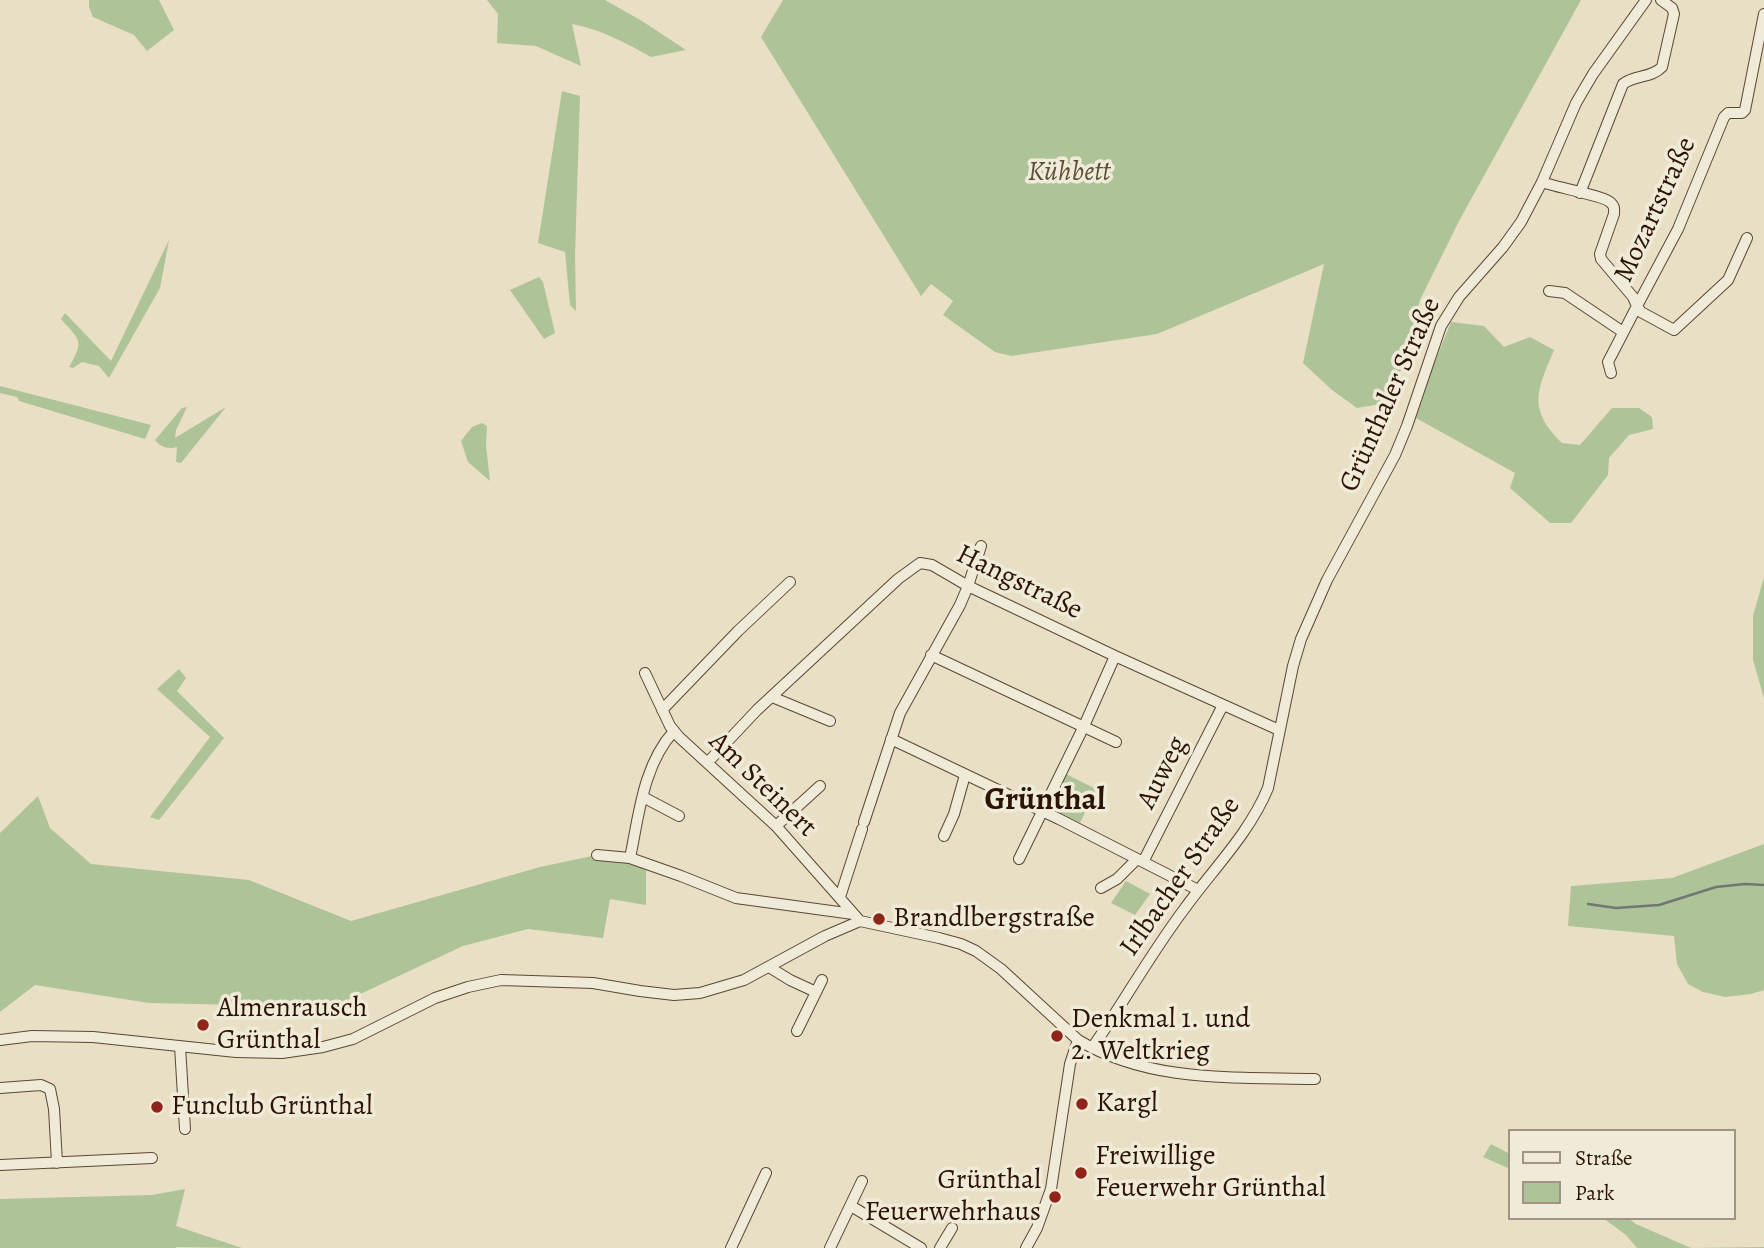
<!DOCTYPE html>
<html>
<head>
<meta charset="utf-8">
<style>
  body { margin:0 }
  #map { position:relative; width:1764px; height:1248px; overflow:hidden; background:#e8dfc4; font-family:Alegreya,serif }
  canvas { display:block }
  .legend { position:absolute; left:1508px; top:1129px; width:228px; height:91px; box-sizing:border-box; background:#f0ead9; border:2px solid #a29484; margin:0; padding:9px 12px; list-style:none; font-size:21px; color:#2c1404 }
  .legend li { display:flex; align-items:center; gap:14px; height:35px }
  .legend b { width:35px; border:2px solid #a29484 }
</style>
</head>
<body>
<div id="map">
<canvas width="1764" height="1248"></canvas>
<ul class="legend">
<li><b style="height:9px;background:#f0ead9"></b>Straße</li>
<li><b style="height:19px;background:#afc399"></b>Park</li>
</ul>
</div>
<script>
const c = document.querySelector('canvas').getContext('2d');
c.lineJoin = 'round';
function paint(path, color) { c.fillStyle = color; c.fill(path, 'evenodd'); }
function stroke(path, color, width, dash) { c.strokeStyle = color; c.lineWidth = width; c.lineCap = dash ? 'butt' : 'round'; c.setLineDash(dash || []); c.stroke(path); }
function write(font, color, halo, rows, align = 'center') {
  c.font = font + ' Alegreya,serif'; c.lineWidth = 7; c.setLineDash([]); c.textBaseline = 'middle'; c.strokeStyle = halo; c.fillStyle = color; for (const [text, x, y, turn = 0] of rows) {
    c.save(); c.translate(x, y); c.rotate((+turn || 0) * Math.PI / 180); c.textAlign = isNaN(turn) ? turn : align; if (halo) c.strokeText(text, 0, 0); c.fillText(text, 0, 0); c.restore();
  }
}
paint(new Path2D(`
  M89 0H159L174 30 147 51 134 35 93 17 89 7Z
  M487 0H605L642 21 686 50 651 57C624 42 602 30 572 24L581 66 536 46 497 43 498 14Z
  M783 0H1581L1459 221 1420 300 1397 384 1387 392 1381 404 1357 408 1332 390 1303 363 1324 264 1157 334 1011 356 995 352 943 315 953 301 931 284 921 296 761 37Z
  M562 91 580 96 575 255 576 311 570 305 565 252 538 243Z
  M169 240 160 288 109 378 99 366 82 362 73 368 69 367C84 341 81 341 61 319L65 313 111 361Z
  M539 277 543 282 555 333 544 339 510 290Z
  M1451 322 1484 326 1504 347 1530 337 1554 350C1537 391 1527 408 1562 443L1580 445 1612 408H1639L1652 417 1653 429 1629 435 1609 458 1608 475 1571 523H1550L1510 488 1515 473 1416 418 1433 367Z
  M0 386 151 425 145 439 19 401 17 397 0 393Z
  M187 407 176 430 175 438 226 407 181 463 176 462 177 447C169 449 161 448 155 440L182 408Z
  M482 423 487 426 486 446 490 481 468 462 461 441 472 427Z
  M1764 577V698L1753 660V616Z
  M179 669 186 678 177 691 224 738 159 820 150 817 210 737 157 689Z
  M1064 773 1096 789 1080 823 1054 810 1050 802Z
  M38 796 50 828 91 864 249 880 351 921 540 867 597 855 630 858 646 867V905L610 899 603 938 528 929 463 946 343 1002 287 1006 149 1003 35 985 0 1012V833Z
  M1764 844V990L1751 994 1725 997 1703 992 1688 984 1677 964 1674 936 1568 926 1571 886 1672 878Z
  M1126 881 1150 894 1135 915 1111 903Z
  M1491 1144 1510 1154V1169L1483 1157Z
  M185 1189 176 1226 242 1248 177 1247 175 1248H0V1199L152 1195Z
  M1603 1218H1628L1636 1224 1691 1248 1764 1247V1248H1637L1626 1235Z`), '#afc399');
stroke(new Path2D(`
  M1588 904 1616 908 1659 905 1716 887 1745 884 1764 885`), '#6f7873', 2.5);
const minor = new Path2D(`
  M1542 182C1554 187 1606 196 1611 203 1615 207 1614 209 1614 214L1600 254 1601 259 1633 297 1637 306 1678 229 1724 117 1728 113H1742L1745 110 1764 14
  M1580 193 1623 84C1634 75 1652 78 1662 67L1674 14 1672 8 1661 0
  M1549 291 1565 293 1623 332
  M1611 373 1608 362 1637 306 1641 312 1674 330 1728 280 1747 238
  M931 655 1116 742
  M645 673 670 726 679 737 776 826 860 921
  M772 697 830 721
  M662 710 738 631 790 582
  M891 739 1059 819 1198 890
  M708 762 757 710 898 579 920 563 932 565 968 586 1115 656 1279 730
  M643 797 679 816
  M864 822 900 713 960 605 968 586 981 546
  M776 826 820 786
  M944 836 954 814 965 775
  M597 855 630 858 681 876 736 898 853 914
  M630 858C639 815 643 765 674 731
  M1019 859 1084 726 1115 656
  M1143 862 1223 705
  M1101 888 1117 879 1137 859
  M840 897 862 829
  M769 967 790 980 816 992
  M797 1031 822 980
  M0 1040 32 1036 93 1037 236 1052 282 1053 323 1047 353 1039 435 998 468 987 501 980 593 983 640 991 674 995 700 993 744 980 825 936 860 921 939 938 961 944 976 951 1001 969 1078 1040C1150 1083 1234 1077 1315 1079
  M180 1046 185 1129
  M1092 1048C1124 1002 1151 953 1185 908 1213 869 1249 834 1268 788L1293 666 1301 639 1327 580 1395 455 1407 426 1441 326 1459 297 1503 247 1521 222 1542 182 1576 103 1593 74 1646 0
  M0 1088 41 1085 50 1089 54 1109 57 1163
  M0 1165 152 1158
  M851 1206 921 1248
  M731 1248 766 1173
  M830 1248 862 1181
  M940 1248 952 1228
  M1026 1248 1037 1228 1051 1189 1070 1064 1078 1040`);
stroke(minor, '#5b4734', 12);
stroke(minor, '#f0ead9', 10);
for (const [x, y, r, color] of [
  [879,919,7,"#8f2418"],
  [203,1025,7,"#8f2418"],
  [1057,1036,7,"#8f2418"],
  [1082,1104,7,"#8f2418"],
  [157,1107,7,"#8f2418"],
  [1081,1173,7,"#8f2418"],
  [1055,1197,7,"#8f2418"]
]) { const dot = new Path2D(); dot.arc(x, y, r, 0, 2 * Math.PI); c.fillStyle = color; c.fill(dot); stroke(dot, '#f0ead9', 2.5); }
write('italic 28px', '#5a5138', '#f0ead9', [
  ["Kühbett",1069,173]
]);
write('28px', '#2c1404', '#f0ead9', [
  ["Mozartstraße",1656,210,-65],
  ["Grünthaler Straße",1391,395,-66],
  ["Hangstraße",1019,583,26],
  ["Auweg",1163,773,-63],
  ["Am Steinert",762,785,44],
  ["Irlbacher Straße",1181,877,-55]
]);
write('28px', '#2c1404', '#f0ead9', [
  ["Brandlbergstraße",893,919],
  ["Almenrausch",217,1009],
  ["Grünthal",217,1041],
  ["Denkmal 1. und",1071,1020],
  ["2. Weltkrieg",1071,1052],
  ["Kargl",1096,1104],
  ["Funclub Grünthal",171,1107],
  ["Freiwillige",1095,1157],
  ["Feuerwehr Grünthal",1095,1189],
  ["Grünthal",1041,1181,"right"],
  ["Feuerwehrhaus",1041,1213,"right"]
], 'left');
write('bold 32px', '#2c1404', '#f0ead9', [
  ["Grünthal",1045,801]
]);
</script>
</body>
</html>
